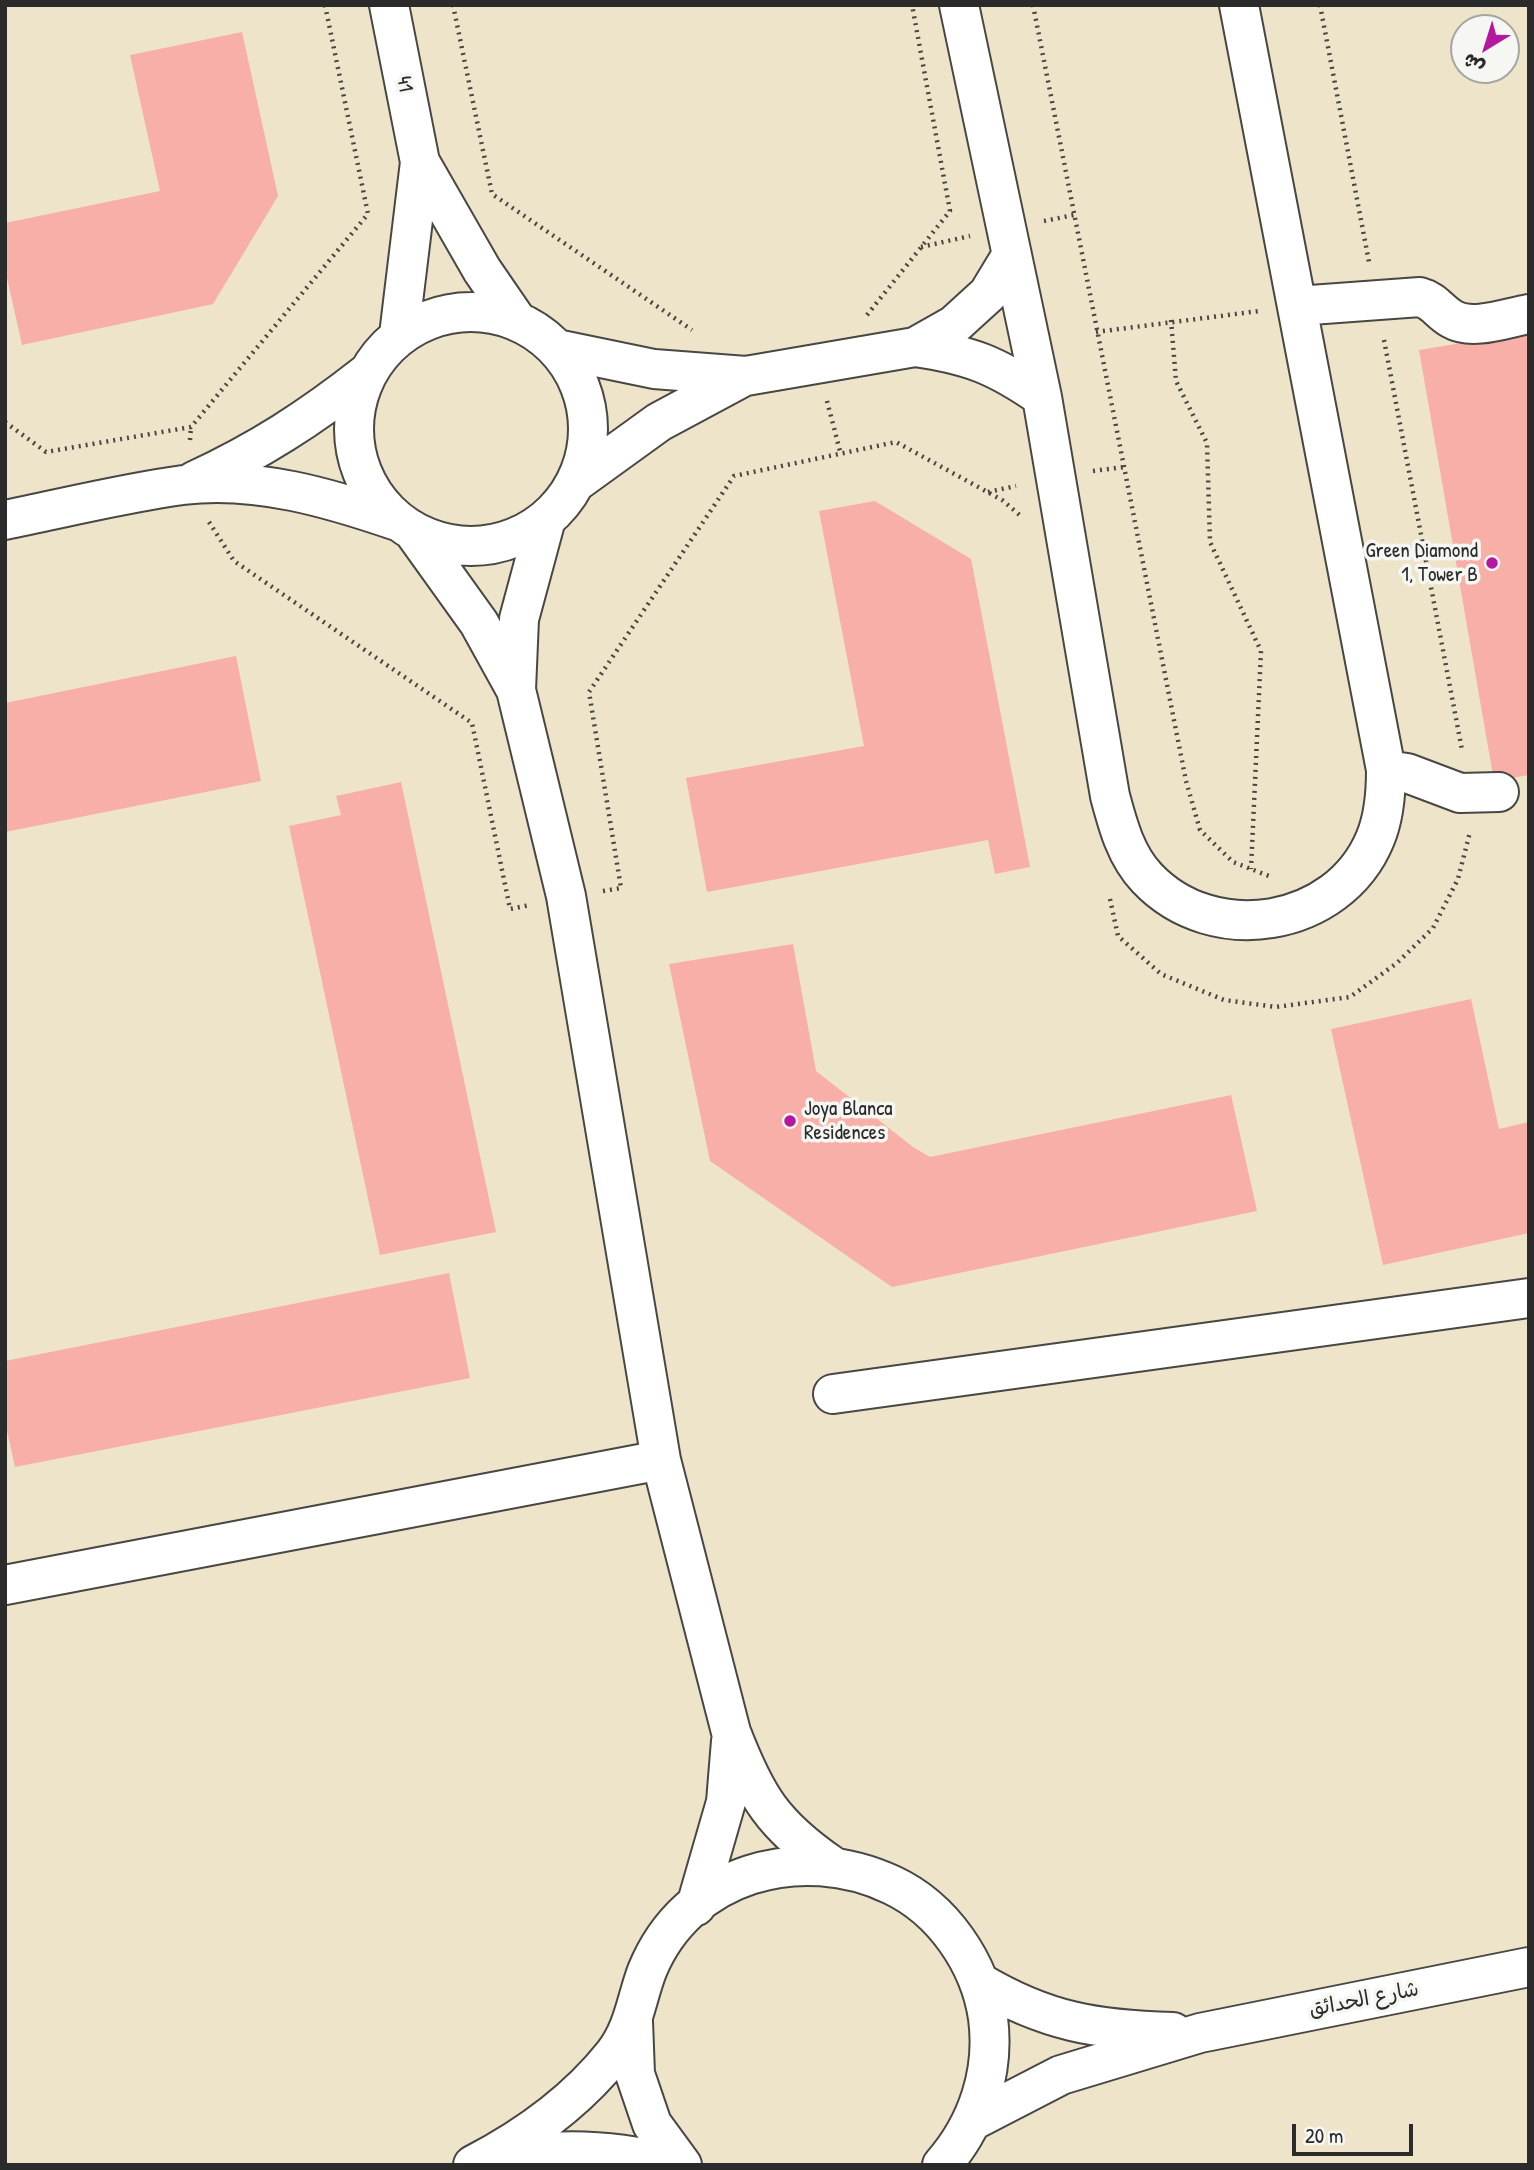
<!DOCTYPE html>
<html>
<head>
<meta charset="utf-8">
<style>
  body { margin:0 }
  #map { position:relative; width:1534px; height:2170px; overflow:hidden; background:#eee4c9; font-family:"Patrick Hand","Playpen Sans Arabic",sans-serif }
  canvas { display:block }
  .frame { position:absolute; inset:0; border:7px solid #2b2b2b; pointer-events:none }
  .north { position:absolute; left:1450px; top:14px; width:70px; height:70px; box-sizing:border-box; background:#f6f6f2; border:2px solid #a5a5a2; border-radius:50%; rotate:218deg; font-size:19px; font-weight:700; line-height:28px; text-align:center; color:#2b2b2b }
  .north::after { content:''; display:block; margin:auto; width:24px; height:32px; background:#b5179e; clip-path:polygon(50% 0,100% 100%,50% 72%,0 100%) }
  .scale { position:absolute; left:1292px; top:2124px; width:121px; height:32px; box-sizing:border-box; border:4px solid #2b2b2b; border-top:0; padding-left:9px; font-size:21px; line-height:24px; white-space:nowrap; color:#2b2b2b; -webkit-text-stroke:5px #f6f6f2; paint-order:stroke }
</style>
</head>
<body>
<div id="map">
<canvas width="1534" height="2170"></canvas>
<div class="frame"></div>
<div class="north">ش</div>
<div class="scale">20 m</div>
</div>
<script>
const c = document.querySelector('canvas').getContext('2d');
c.lineJoin = 'round';
function paint(path, color) { c.fillStyle = color; c.fill(path, 'evenodd'); }
function stroke(path, color, width, dash) { c.strokeStyle = color; c.lineWidth = width; c.lineCap = dash ? 'butt' : 'round'; c.setLineDash(dash || []); c.stroke(path); }
function write(font, color, halo, rows, align = 'center') {
  c.font = font + ' "Patrick Hand","Playpen Sans Arabic",sans-serif'; c.lineWidth = 7; c.setLineDash([]); c.textBaseline = 'middle'; c.strokeStyle = halo; c.fillStyle = color; for (const [text, x, y, turn = 0] of rows) {
    c.save(); c.translate(x, y); c.rotate((+turn || 0) * Math.PI / 180); c.textAlign = isNaN(turn) ? turn : align; if (halo) c.strokeText(text, 0, 0); c.fillText(text, 0, 0); c.restore();
  }
}
paint(new Path2D(`
  M242 32 278 196 213 304 22 345 5 269V223L160 191 130 55Z
  M1529 332V775L1494 781 1419 350Z
  M875 501 971 559 1030 867 995 874 988 840 707 892 686 778 864 746 819 511Z
  M236 656 261 781 5 832V703Z
  M401 782 496 1232 380 1255 289 826 341 815 336 796Z
  M793 944 816 1071 913 1147 930 1157 1231 1095 1257 1211 892 1287 710 1161 669 964Z
  M1471 999 1499 1129 1529 1122V1233L1383 1265 1331 1029Z
  M449 1273 470 1378 15 1467 5 1422V1361Z`), '#f8afa7');
const minor = new Path2D(`
  M389 5 420 162 399 335
  M959 5 1042 397 1110 796C1118 826 1126 856 1147 878 1213 948 1338 928 1375 839 1384 818 1386 793 1386 770L1239 5
  M420 162 482 270 517 321
  M1297 306 1420 297C1435 301 1439 312 1452 319 1473 331 1506 318 1529 314
  M354 429a117 117 0 1 1 234 0a117 117 0 1 1-234 0Z
  M915 347C970 355 996 365 1042 397
  M557 349 654 369 746 376 915 347 954 325 988 294 1011 256
  M194 481C259 451 310 418 366 374
  M576 482 659 422 741 378
  M546 519 519 619 516 690 566 896 661 1460 731 1732C756 1797 773 1825 831 1865
  M5 520C64 508 124 493 183 485 256 476 330 498 397 521
  M413 531 479 623 516 690
  M1386 770 1407 773 1460 793 1499 792
  M833 1394 1529 1298
  M5 1585 661 1460
  M696 1906 726 1802 731 1741
  M979 1982C1046 2022 1097 2030 1173 2032
  M633 2021 635 2074 652 2124 682 2165
  M972 2121 1061 2075 1200 2033 1529 1967
  M497 2160C556 2146 616 2150 674 2165
  M473 2165C527 2137 576 2102 614 2054 634 2028 636 2000 647 1971 687 1872 801 1842 892 1885 943 1909 980 1963 988 2018 995 2071 978 2124 942 2165`);
stroke(minor, '#484743', 42);
stroke(new Path2D(`
  M453 5 492 194 692 330
  M1033 5 1186 781 1200 830 1233 862 1269 876
  M1320 5 1369 262
  M1044 221 1074 215
  M921 247 970 236
  M867 315 950 211 912 5
  M1171 320 1176 381 1207 443 1210 542 1261 651 1251 869
  M1096 332 1259 311
  M1384 340 1462 750
  M827 401 841 455
  M5 422 46 452 191 427 368 214 325 5
  M190 440 191 427
  M1093 471 1124 467
  M988 492 1016 486
  M209 522 234 561 472 723 510 909 530 905
  M603 891 621 888 589 692 734 476 896 442 1002 500 1022 517
  M1110 899 1118 936 1161 974 1224 1000 1276 1007 1350 997 1397 963 1433 928 1458 879 1470 832`), '#484743', 4.5, [2, 5]);
stroke(minor, '#fff', 38);
for (const [x, y, r, color] of [
  [1492,563,7,"#b5179e"],
  [790,1121,7,"#b5179e"]
]) { const dot = new Path2D(); dot.arc(x, y, r, 0, 2 * Math.PI); c.fillStyle = color; c.fill(dot); stroke(dot, '#f6f6f2', 2.5); }
write('21px', '#2b2b2b', '#f6f6f2', [
  ["41",404,84,79],
  ["شارع الحدائق",1364,2000,-11]
]);
write('21px', '#2b2b2b', '#f6f6f2', [
  ["Green Diamond",1478,551],
  ["1, Tower B",1478,575],
  ["Joya Blanca",804,1109,"left"],
  ["Residences",804,1133,"left"]
], 'right');
</script>
</body>
</html>
